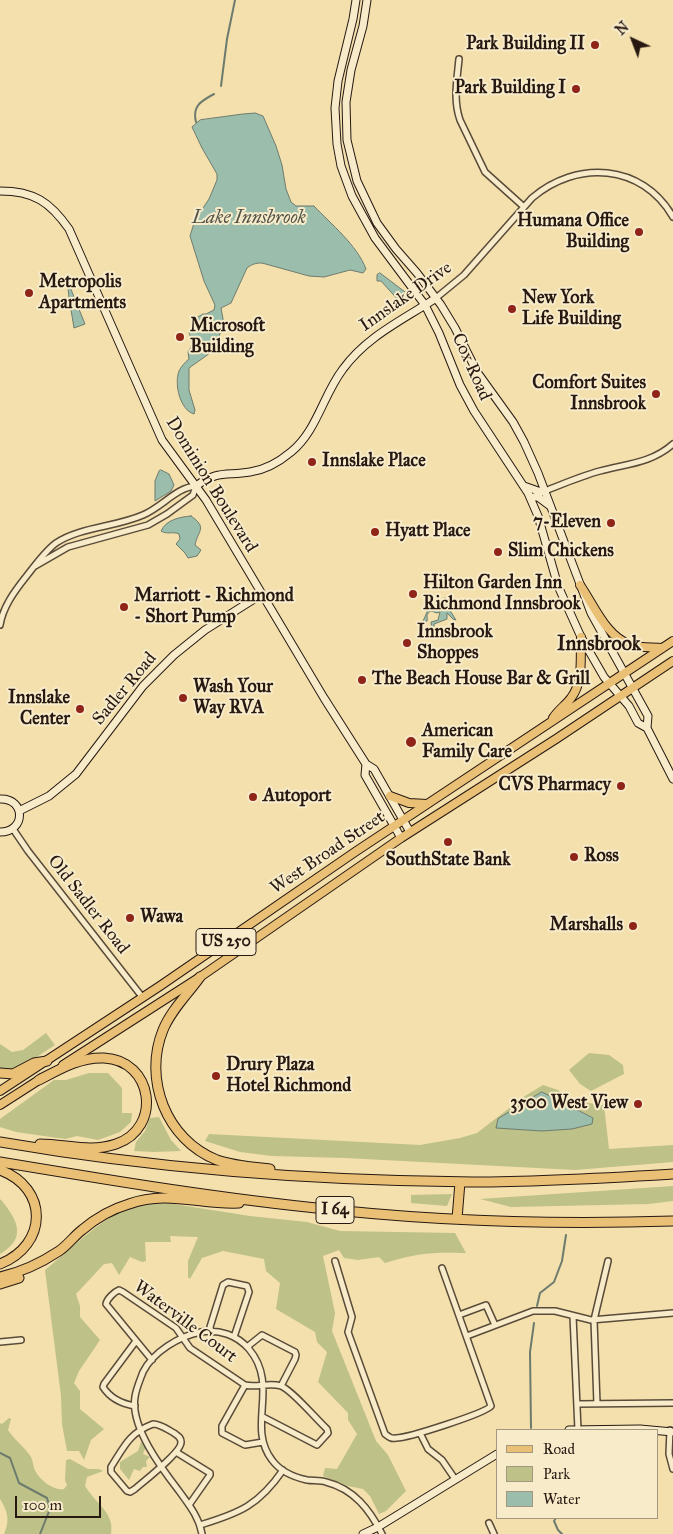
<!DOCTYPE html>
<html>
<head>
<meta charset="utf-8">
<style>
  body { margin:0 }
  #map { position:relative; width:673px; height:1534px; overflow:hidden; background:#f3e0ad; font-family:"IM FELL Great Primer",serif }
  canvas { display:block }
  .legend { position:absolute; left:496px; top:1429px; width:162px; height:90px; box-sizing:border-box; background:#f7ebca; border:1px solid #a49780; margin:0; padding:6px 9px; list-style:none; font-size:15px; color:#271912 }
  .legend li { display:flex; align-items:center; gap:10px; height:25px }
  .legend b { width:25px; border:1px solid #a49780 }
  .north { position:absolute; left:608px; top:15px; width:50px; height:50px; -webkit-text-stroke:4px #f7ebca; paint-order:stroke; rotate:317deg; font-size:14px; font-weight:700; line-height:20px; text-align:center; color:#271912 }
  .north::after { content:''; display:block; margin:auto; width:18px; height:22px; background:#271912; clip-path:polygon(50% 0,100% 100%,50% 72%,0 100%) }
  .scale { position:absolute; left:15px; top:1496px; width:86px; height:22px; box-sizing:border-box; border:2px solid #271912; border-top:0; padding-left:6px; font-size:15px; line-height:18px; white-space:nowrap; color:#271912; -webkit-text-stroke:4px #f7ebca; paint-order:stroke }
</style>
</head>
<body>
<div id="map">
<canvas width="673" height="1534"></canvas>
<ul class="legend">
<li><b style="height:6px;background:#eac076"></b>Road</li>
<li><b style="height:14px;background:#bec188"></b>Park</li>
<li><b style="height:14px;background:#9bbdac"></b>Water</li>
</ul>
<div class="north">N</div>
<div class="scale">100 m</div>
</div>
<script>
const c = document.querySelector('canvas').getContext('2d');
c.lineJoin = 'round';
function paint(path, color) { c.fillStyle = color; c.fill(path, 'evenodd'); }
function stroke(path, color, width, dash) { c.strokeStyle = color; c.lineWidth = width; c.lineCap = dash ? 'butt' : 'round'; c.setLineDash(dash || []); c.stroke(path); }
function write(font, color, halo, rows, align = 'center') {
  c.font = font + ' "IM FELL Great Primer",serif'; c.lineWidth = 4; c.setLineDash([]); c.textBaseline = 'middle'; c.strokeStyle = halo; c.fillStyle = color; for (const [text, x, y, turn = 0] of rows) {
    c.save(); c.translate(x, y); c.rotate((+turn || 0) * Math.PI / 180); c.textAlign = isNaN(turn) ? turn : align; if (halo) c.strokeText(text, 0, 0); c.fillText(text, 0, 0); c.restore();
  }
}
paint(new Path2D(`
  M46 1033 55 1045 26 1064 12 1069 0 1068V1044L12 1052 23 1050Z
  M589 1053 609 1055 623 1065 624 1074 591 1091 580 1084 569 1070Z
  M89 1073H108L122 1088V1113H132L131 1122 120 1132 98 1140 77 1136 65 1139 16 1132 0 1127V1119L54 1080H66Z
  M543 1085 558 1090 573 1101 604 1105 609 1149 673 1145V1162L575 1170 345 1158 272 1156 240 1152 205 1141 209 1134 420 1145 460 1138 477 1133 525 1096ZM552 1096 593 1118 572 1129 542 1131 496 1128Z
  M159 1117 171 1140 181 1151 154 1152 134 1151 136 1142 145 1131 150 1118Z
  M673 1186V1201L649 1204 511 1207 480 1199Z
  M452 1194 447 1206 411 1203V1195Z
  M0 1199C4 1203 7 1207 10 1212 22 1230 19 1243 0 1254Z
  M167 1203 250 1216 307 1222 340 1231 455 1233 466 1253C433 1252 417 1253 385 1263L379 1257 358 1260 344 1258 339 1250 323 1256 335 1313 332 1331 376 1441 388 1455 406 1491 386 1511 379 1514 370 1496 363 1489 348 1486 323 1476 325 1468 337 1469 357 1434 348 1420V1413L318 1382 327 1352 317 1342 315 1332 276 1309 280 1283 266 1271 264 1259 223 1251 202 1258 190 1279 188 1277V1261L198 1237 170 1236 171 1242H145L146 1261 142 1262 130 1257 119 1275 112 1263 104 1264 76 1294 80 1306V1317L100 1340 79 1371 74 1383 80 1391V1409L104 1429 91 1440 84 1460 79 1451H67L62 1424 61 1396 45 1270C68 1252 102 1217 129 1208 141 1204 155 1204 167 1203Z
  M9 1418 11 1419 8 1430C14 1440 25 1447 31 1457 33 1461 33 1465 34 1468 38 1479 53 1491 64 1489L67 1485 65 1480 66 1460 70 1459 88 1469H99L103 1471 87 1477 85 1486C96 1504 115 1513 111 1534H4C10 1520 8 1512 0 1499V1423L2 1424Z
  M141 1442 146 1446 143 1454 150 1457 146 1461 147 1467H143L140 1471 134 1469 129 1480 120 1469V1462L138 1451Z`), '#bec188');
const water = new Path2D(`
  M243 114 255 113 263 116 276 146 282 165 286 189 291 202 296 206H314C331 224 357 245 366 269L363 273 350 270 324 277 309 276 262 263C256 263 252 264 247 268L231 303 221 308 224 324 213 351 189 368V390L195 410 194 414C180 410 174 384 179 371 181 367 185 362 189 359L188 352C194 344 191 340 189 332L196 322V318L203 314H206L214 310 215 305 204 281 190 236 195 220 209 199 217 180V174L202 148 192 127 200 120Z
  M380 273 409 295V300L400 302 381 281H377V275Z
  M70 287 85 324 74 328C72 314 69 302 68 288Z
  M161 470 169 474 174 485 171 491 155 501V481L159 471Z
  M191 516C208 528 198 530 195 545L201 550 197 556 188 558 185 553 176 544 180 539 179 534C173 531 167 535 161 531 166 520 179 517 191 516Z
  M445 598V602L453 600 451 604 452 606 449 609 456 620 453 619 447 613V619L434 624V630L429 635H427L424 631 428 634 432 631 431 622 438 620 440 612 437 613 431 611C425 614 428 616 427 621L424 623 421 629 420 628 428 610 438 609 439 602Z
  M542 1092 593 1118 592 1124 572 1129 542 1131 496 1128 498 1119Z`);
paint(water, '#9bbdac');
stroke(water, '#6d7b6e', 1);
stroke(new Path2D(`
  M221 86 227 39 235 0
  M196 122C192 106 201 101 214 94
  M537 1306 540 1293 554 1282 562 1261 566 1235
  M531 1428 530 1352 534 1323
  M0 1453 10 1458 19 1483 47 1498 50 1509 40 1534
  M556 1518 554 1521 558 1530 562 1534`), '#6d7b6e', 2);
const street = new Path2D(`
  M459 59C457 80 453 100 460 120L485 172 524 207
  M436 298 464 275 532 198C576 160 642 163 673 217
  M545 491C563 484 581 476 600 471 626 464 652 463 673 444
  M0 625C3 607 14 592 25 578 34 567 44 552 56 543 80 527 116 527 143 515 162 507 177 487 196 486L193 495 167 514 148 525 68 547 35 566
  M13 829 28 851 143 998
  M335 1261 352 1317 348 1332 385 1434C389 1437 391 1439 396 1438 408 1438 486 1413 491 1406L442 1268
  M459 1315 486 1305 495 1325
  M573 1316 578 1430
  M211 1332 210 1327 223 1285 228 1282 247 1286 249 1292 234 1337
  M467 1336 533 1311H555L591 1320 673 1313
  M0 1342 21 1340
  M247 1347 262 1335 295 1352 296 1355 295 1359 281 1386
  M152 1360 106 1304C107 1299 114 1292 119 1290L123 1292 176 1328 190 1348 245 1385C257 1388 269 1382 281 1386 292 1390 317 1420 327 1429L328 1433 317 1445 263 1417
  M245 1385 222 1426V1433L245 1445 263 1442
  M577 1404 673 1403
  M597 1404 594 1320 608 1261
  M135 1406C123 1404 110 1398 103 1387L104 1384 136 1341
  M153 1424C161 1424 168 1430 174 1433 178 1436 181 1437 181 1442 182 1452 144 1481 135 1489L130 1492 127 1491 111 1472V1467C124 1447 129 1433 153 1424Z
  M670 1430 669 1454 673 1469
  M420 1433 428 1449 442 1460 455 1479
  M176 1452 210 1473V1475L189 1505
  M489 1523 494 1534
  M200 1525C240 1513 259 1505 283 1470
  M202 1534C199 1517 189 1505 179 1491 162 1469 130 1427 135 1397 136 1389 140 1380 143 1372 153 1352 179 1336 201 1332 219 1329 237 1335 249 1349 280 1386 246 1426 272 1460 280 1471 293 1477 307 1480 313 1481 320 1480 326 1482 354 1489 370 1510 382 1534`);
const secondary = new Path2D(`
  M356 0 353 19 338 81 335 108 337 144 341 166 352 196 375 238 425 305 439 333 460 385 474 411 528 493 538 516 558 586 581 637 604 677 629 706 638 723 647 728 673 779
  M367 0 363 26 351 70 346 102 347 140 357 181 377 223 396 249 417 273 441 305 455 328 477 372 513 422 524 442 538 473 591 613 648 716 647 728
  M0 191C34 191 50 202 69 229L162 440 206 500 324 698 366 764 374 769 410 832
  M196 486C218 470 226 476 250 472 265 470 279 462 291 452 317 431 323 395 343 369 367 336 403 320 436 298
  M524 486 541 492 545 491
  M530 497H538L550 506
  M366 764 365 775 401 838
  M0 799C26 798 26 832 0 832
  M19 811 49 796 76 774 143 686 174 655 205 630 262 594
  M569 1430 640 1429 673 1432
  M363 1534 378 1527 497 1454`);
const primary = new Path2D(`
  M580 585C594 605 606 637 631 645 641 648 652 647 662 648
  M553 718C558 710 566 705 571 698 584 681 580 657 581 637
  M390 796 409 803 427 804
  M63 1065 200 977 401 838 556 739 673 661
  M0 1091 160 986 355 852 673 641
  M0 1105 42 1078`);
const highway = new Path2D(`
  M200 977C188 994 171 1010 163 1030 143 1079 166 1140 217 1160 234 1166 252 1167 270 1169
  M0 1073 13 1074 34 1063 47 1061
  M39 1080C60 1069 80 1057 104 1058 153 1060 163 1128 116 1144 90 1153 66 1144 40 1144
  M0 1142C156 1169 315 1181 473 1182 540 1182 606 1178 673 1174
  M0 1162C102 1179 204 1196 307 1207 428 1221 551 1225 673 1221
  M0 1170C49 1188 48 1245 0 1264
  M457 1219 460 1182
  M0 1277C22 1272 41 1263 59 1251 68 1245 74 1236 82 1230 96 1218 112 1209 129 1204 167 1190 201 1205 239 1203
  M0 1284 19 1278`);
stroke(street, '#5a4b39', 8);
stroke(secondary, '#271912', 9);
stroke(primary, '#271912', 10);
stroke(highway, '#271912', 11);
stroke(street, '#f7ebca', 5);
stroke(secondary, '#f7ebca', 7);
stroke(primary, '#eac076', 8);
stroke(highway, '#eac076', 9);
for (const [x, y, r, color] of [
  [595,45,5,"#8f2418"],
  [576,89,5,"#8f2418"],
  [639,232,5,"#8f2418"],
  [29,293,5,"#8f2418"],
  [512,309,5,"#8f2418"],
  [180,337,5,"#8f2418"],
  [656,394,5,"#8f2418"],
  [312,462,5,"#8f2418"],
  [611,523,5,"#8f2418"],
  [375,532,5,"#8f2418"],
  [498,552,5,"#8f2418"],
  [413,594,5,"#8f2418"],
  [124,607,5,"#8f2418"],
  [407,643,5,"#8f2418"],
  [362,680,5,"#8f2418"],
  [183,698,5,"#8f2418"],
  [80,709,5,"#8f2418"],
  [411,742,6,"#8f2418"],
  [621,786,5,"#8f2418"],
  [253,797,5,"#8f2418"],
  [448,842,5,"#8f2418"],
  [574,857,5,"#8f2418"],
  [130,918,5,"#8f2418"],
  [633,926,5,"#8f2418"],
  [216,1076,5,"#8f2418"],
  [638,1104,5,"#8f2418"]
]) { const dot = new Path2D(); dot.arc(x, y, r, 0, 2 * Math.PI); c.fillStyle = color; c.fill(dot); stroke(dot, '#f7ebca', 2); }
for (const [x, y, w] of [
  [226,942,60],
  [335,1210,38]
]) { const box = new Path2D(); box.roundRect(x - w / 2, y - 13.5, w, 27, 4); c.fillStyle = '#f7ebca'; c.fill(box); stroke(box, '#271912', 1); }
write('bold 16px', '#271912', null, [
  ["US 250",226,942],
  ["I 64",335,1210]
]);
write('bold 18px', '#271912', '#f7ebca', [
  ["Park Building II",585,45,"right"],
  ["Park Building I",566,89,"right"],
  ["Humana Office",629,222,"right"],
  ["Building",629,243,"right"],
  ["Metropolis",39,283],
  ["Apartments",39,304],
  ["New York",522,299],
  ["Life Building",522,320],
  ["Microsoft",190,327],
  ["Building",190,348],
  ["Comfort Suites",646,384,"right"],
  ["Innsbrook",646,405,"right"],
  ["Innslake Place",322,462],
  ["7-Eleven",601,523,"right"],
  ["Hyatt Place",385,532],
  ["Slim Chickens",508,552],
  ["Hilton Garden Inn",423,584],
  ["Richmond Innsbrook",423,605],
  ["Marriott - Richmond",134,597],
  ["- Short Pump",134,618],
  ["Innsbrook",417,633],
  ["Shoppes",417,654],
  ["The Beach House Bar & Grill",372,680],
  ["Wash Your",193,688],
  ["Way RVA",193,709],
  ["Innslake",70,699,"right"],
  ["Center",70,720,"right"],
  ["American",422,732],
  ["Family Care",422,753],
  ["CVS Pharmacy",611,786,"right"],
  ["Autoport",263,797],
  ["Ross",584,857],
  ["SouthState Bank",448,861,"center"],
  ["Wawa",140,918],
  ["Marshalls",623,926,"right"],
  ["Drury Plaza",226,1066],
  ["Hotel Richmond",226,1087],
  ["3500 West View",628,1104,"right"]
], 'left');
write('18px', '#271912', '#f7ebca', [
  ["Innslake Drive",406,297,-35],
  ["Cox Road",471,367,66],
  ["Dominion Boulevard",211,485,58],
  ["Sadler Road",125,689,-50],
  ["West Broad Street",328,853,-34],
  ["Old Sadler Road",88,905,52],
  ["Waterville Court",185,1322,37]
]);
write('italic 19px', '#505248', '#f7ebca', [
  ["Lake Innsbrook",249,218]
]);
write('bold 20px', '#271912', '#f7ebca', [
  ["Innsbrook",599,645]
]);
</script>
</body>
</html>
